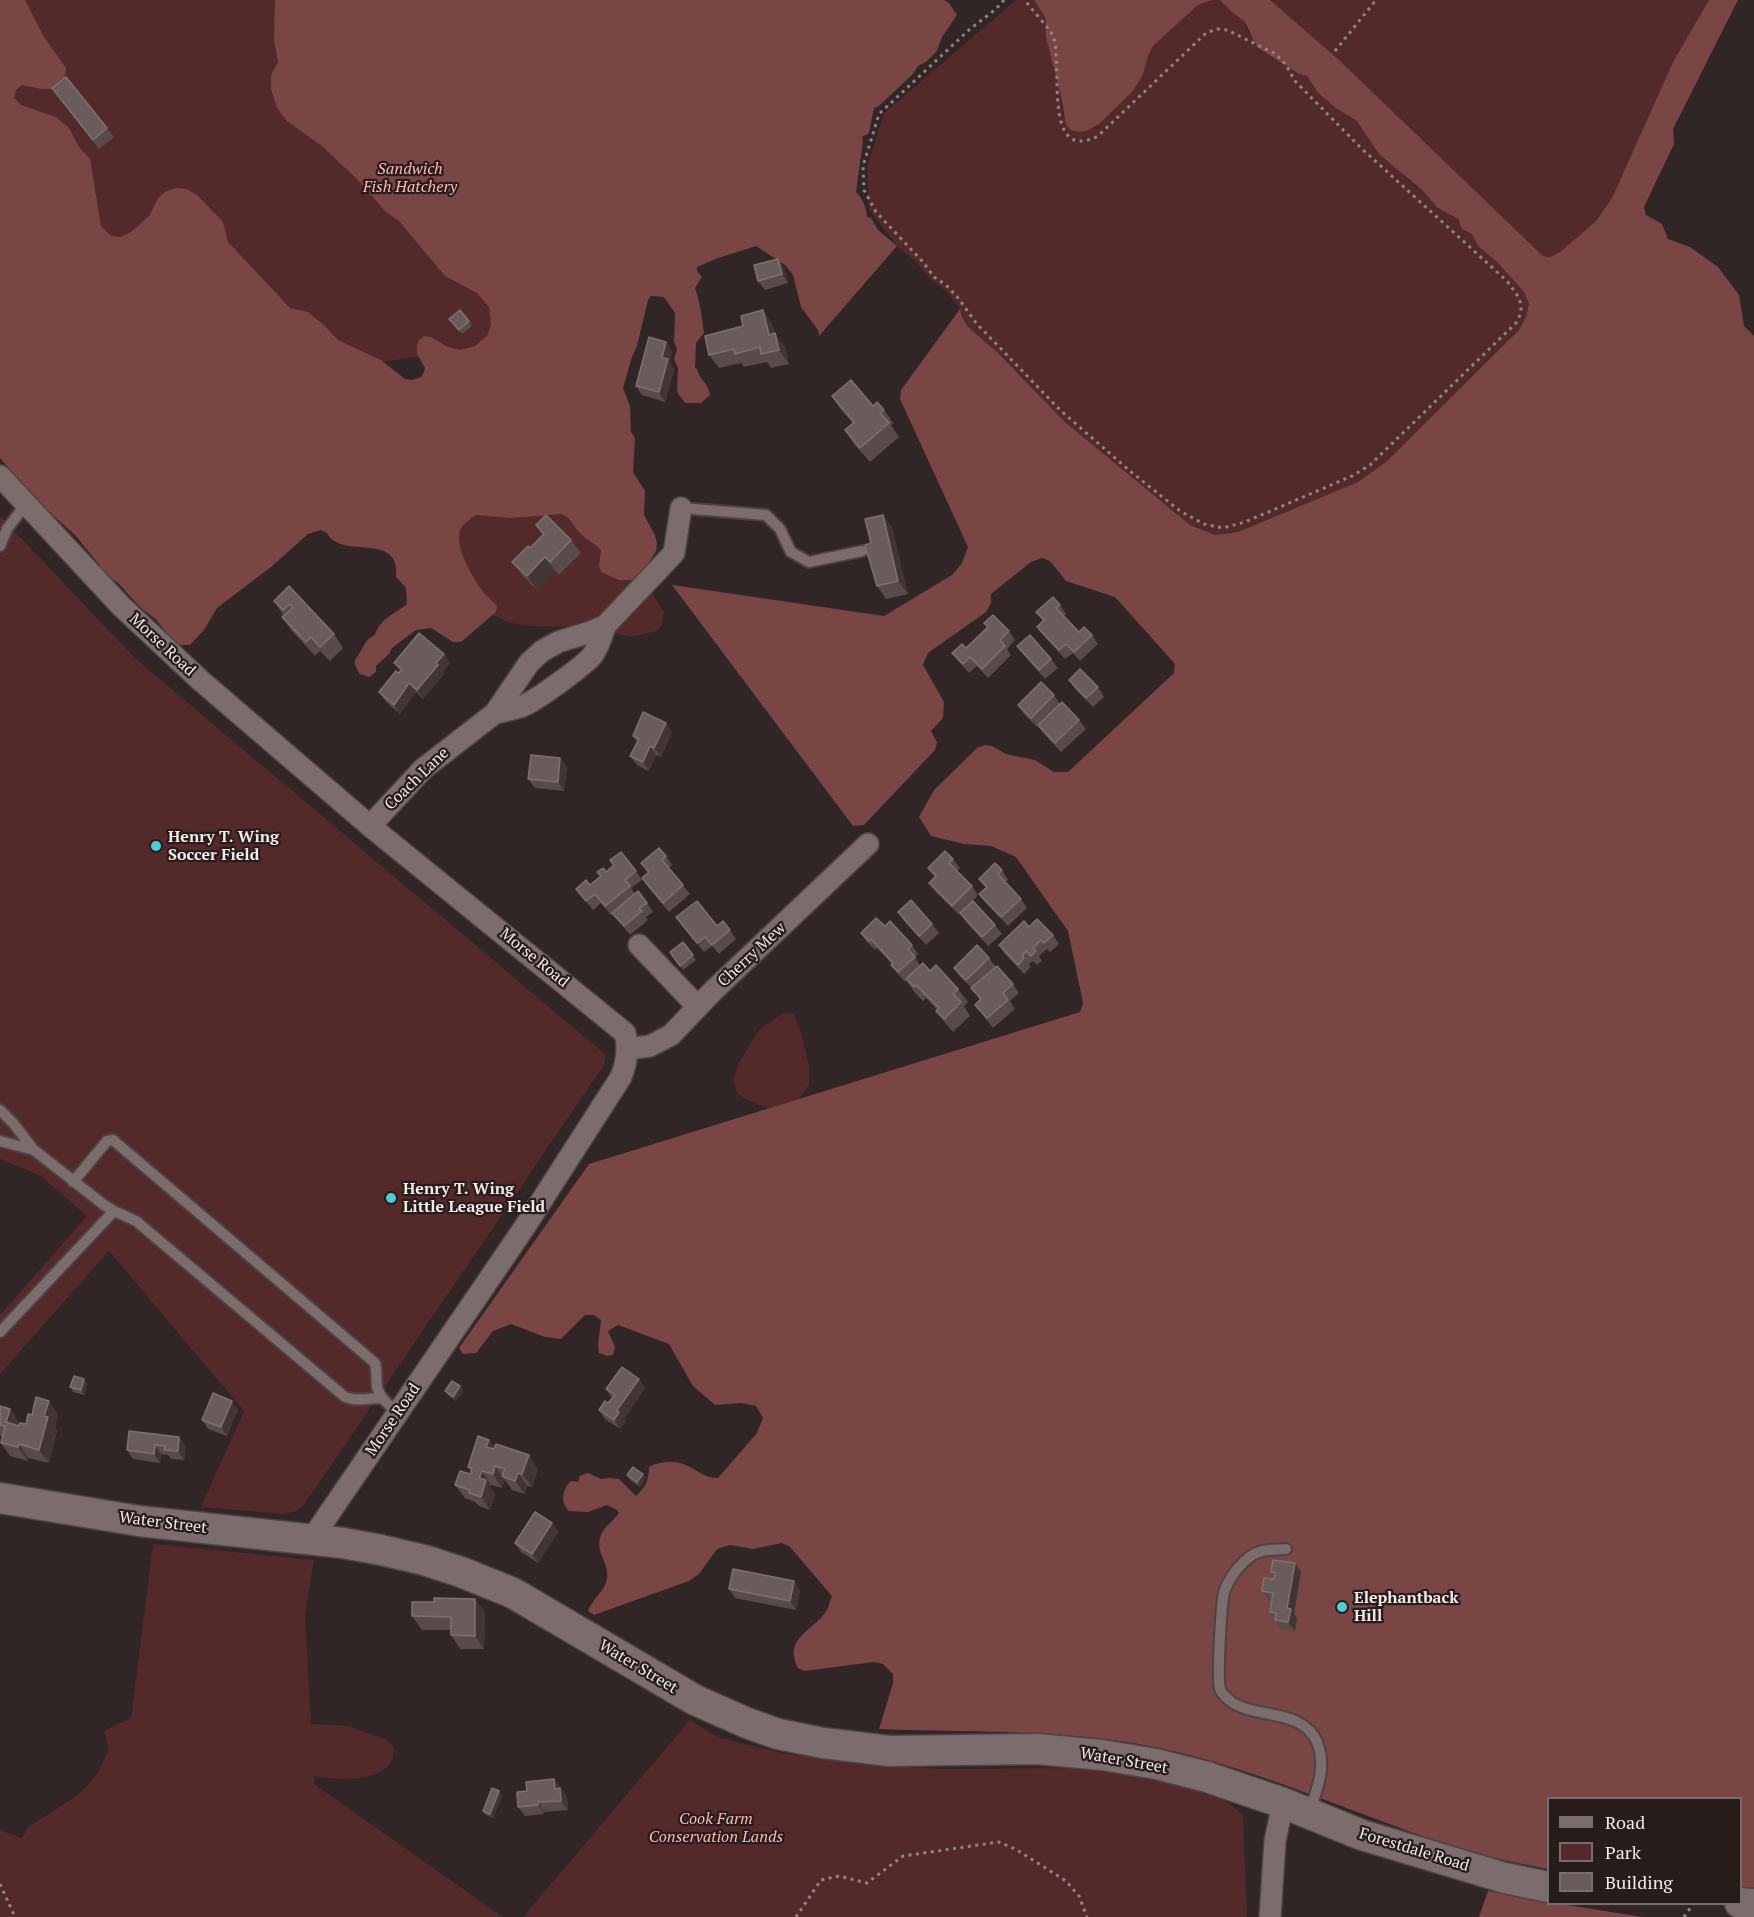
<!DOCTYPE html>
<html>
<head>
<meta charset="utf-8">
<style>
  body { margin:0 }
  #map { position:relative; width:1754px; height:1917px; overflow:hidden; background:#322525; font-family:"PT Serif",serif }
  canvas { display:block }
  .legend { position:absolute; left:1547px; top:1797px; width:195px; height:108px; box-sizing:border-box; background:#281c1b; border:2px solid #796e6d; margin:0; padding:8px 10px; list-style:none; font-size:18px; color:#f2e9e9 }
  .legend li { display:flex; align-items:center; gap:12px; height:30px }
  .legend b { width:30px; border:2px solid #796e6d }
</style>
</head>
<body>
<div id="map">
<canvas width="1754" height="1917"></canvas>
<ul class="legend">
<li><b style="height:8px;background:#7c6c6b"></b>Road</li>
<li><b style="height:16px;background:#532929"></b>Park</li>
<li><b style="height:16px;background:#695c5b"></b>Building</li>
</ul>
</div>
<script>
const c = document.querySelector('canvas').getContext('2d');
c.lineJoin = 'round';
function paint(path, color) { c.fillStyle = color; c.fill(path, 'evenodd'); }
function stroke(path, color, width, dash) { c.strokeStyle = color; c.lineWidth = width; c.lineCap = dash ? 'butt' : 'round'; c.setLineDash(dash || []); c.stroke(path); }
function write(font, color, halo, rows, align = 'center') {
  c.font = font + ' "PT Serif",serif'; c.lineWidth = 4.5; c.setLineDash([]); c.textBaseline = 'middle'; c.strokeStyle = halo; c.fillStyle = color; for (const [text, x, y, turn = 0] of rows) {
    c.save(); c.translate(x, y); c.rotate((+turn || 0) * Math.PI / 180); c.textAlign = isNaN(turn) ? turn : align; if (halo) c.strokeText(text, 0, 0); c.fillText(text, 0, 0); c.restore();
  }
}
paint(new Path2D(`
  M0 0H860L584 334 644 580 664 612 662 625 657 631 630 637 593 627 530 626 507 622 488 612 444 552 475 349 345 367 167 633 0 455Z
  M1016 0H1034L1046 19V38L1061 96 1063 115 1143 75 1148 56 1153 46 1198 5 1212 0H1220L1233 13 1245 22 1247 30 1265 53 1276 58 1299 74 1307 76 1318 93 1337 109 1357 121 1369 137 1409 181 1423 191 1438 208 1458 219 1462 229 1472 234 1479 246 1497 262 1524 292 1529 304 1526 317 1519 330 1386 462 1358 482 1238 532 1215 535 1190 525 1065 422 997 352 968 327 962 317 960 309 946 291 929 278 917 263 897 246 869 209 867 167 884 113Z
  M1270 0H1709L1673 62 1612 198 1596 221 1560 252 1550 257 1543 256 1338 59Z
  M0 516 137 660 606 1055 604 1065 304 1505 297 1511 283 1514 201 1507 244 1411 109 1251 0 1374V1315L87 1216 41 1176 0 1159Z
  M783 1013 794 1014 801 1033 809 1065V1085L798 1100 770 1109 745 1099 736 1092 734 1079 738 1064 759 1030Z
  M153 1544 314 1560 305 1615 311 1724 348 1726 385 1739 394 1747C393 1752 393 1757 391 1761 379 1783 335 1780 314 1776V1784L503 1917H0V1830L22 1838 28 1827 75 1797 87 1786 99 1771 107 1753 108 1746 104 1732 112 1726 131 1719Z
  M690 1720 718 1737 781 1753 866 1765 945 1769 1059 1768 1131 1773 1214 1793 1243 1814 1247 1917H523Z`), '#532929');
paint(new Path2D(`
  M0 0H25L44 37 66 68 64 81 57 89H42L22 85 16 90 14 98 21 105 56 117 69 128 79 147 90 159 101 226 111 236 120 237 131 232 149 216 158 198 165 192 175 188 187 189 197 195 223 222 228 242 290 308 308 312 325 326 338 340 381 360 405 379 412 380 421 377 424 372 425 368 417 354V346L419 340 424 336 431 337 448 347 460 350 475 346 487 336 491 325 489 307 477 293 445 276 399 221 386 212 358 180 323 147 287 121 277 108 271 89V75L278 62 274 40 275 0H944L949 3 957 15 942 37 937 51 926 62 918 66 913 74 879 106 874 108 869 133 862 137 863 141 856 192C862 197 867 209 867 217L871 218 878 230 897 246 819 336 818 330 801 307 793 275 785 265 756 246 718 258 697 267V271L702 277 695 288C700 302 702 317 704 333L696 343 695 368 697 369C700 382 708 381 710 395L701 403H685L677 392 678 368 674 359 677 349 674 342 675 313 664 297 651 296 648 300 637 346 632 357 623 388 630 406 631 432 635 438 633 472 645 491 644 515 655 535 657 544 656 551 648 564 638 577 633 580H619L601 572 599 566 601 551C596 543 589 542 582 535 573 528 573 518 561 514L511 518 476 515C470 519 462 524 460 531 455 547 472 576 481 589 485 595 492 600 497 606L496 612 461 642H453L431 628 416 630 392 648 389 654 376 666V672L369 677 360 674C351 659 355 662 362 649 366 642 367 639 375 635 380 618 395 614 407 604L406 588 396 577C401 530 341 561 327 533L321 530 308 534 271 567 217 608 204 630 190 645H179L170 637 156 619 142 609 117 582 105 575 98 563 75 535 36 500 0 458Z
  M1034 0H1212L1198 5 1153 46 1148 56 1143 75 1132 92 1099 124 1086 131 1078 132 1071 130 1066 125 1061 96 1046 38V19Z
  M1220 0H1270L1338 59 1543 256 1550 257 1560 252 1596 221 1612 198 1673 62 1709 0H1738L1673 129 1674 144 1644 207 1646 215 1662 224 1668 239 1690 247 1718 267 1739 295 1744 326 1754 336V1889L1741 1888 1740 1798H1548V1869C1521 1864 1492 1858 1464 1850 1369 1820 1278 1777 1181 1753 1083 1728 979 1733 879 1729L893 1683V1674L883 1664 874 1662 804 1671 798 1668C783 1637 813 1632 827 1610 829 1606 830 1600 832 1596L790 1547 782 1543 753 1549 730 1545 717 1549 699 1574 689 1581 594 1615 588 1611C592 1599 605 1591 607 1579 610 1562 594 1552 601 1535 604 1526 614 1521 619 1513L617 1510 607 1505 588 1512 569 1511C560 1503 562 1489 571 1481L578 1482 580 1476 588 1473 601 1479 610 1478 619 1479 636 1496C645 1488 649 1480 649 1467 656 1463 660 1463 667 1462 690 1460 700 1479 718 1478L757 1433 763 1418 756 1406 741 1403 715 1405 693 1386 669 1344 618 1325 608 1331 615 1347 613 1355 607 1356 599 1353 598 1345 601 1320 594 1315H585L561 1339 545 1337 511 1324 493 1331 476 1353 463 1354 459 1348 589 1164 1080 1012 1083 1003 1068 931 1016 857 991 846 964 844 931 836 919 817 934 790 977 748 985 745 992 746 1006 754 1035 760 1054 772H1068L1174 673 1175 664 1115 597 1066 581 1050 561 1042 558 1031 562 991 594V603L986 612 928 653 923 665 944 702 943 718 931 731 937 742 935 750 864 825 853 826 672 585 884 616 952 575 962 563 968 547 900 399 901 390 960 309 962 317 968 327 997 352 1065 422 1190 525 1215 535 1238 532 1358 482 1386 462 1519 330 1526 317 1529 304 1524 292 1497 262 1478 246 1472 234 1462 229 1458 219 1438 208 1423 191 1379 154 1357 121 1337 109 1318 93 1307 76 1299 74 1257 47 1245 22 1233 13Z
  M1488 1891 1548 1901V1904H1561L1642 1917H1479Z`), '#7a4545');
const lane = new Path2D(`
  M681 508 766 515 780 529 791 552 809 562 862 551
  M0 546 7 529 26 504
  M0 1110 13 1123 34 1150 104 1205 114 1211 0 1332
  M0 1141 34 1150
  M73 1182 107 1141 113 1140 375 1363C377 1371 376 1379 377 1387 380 1399 389 1405 399 1413
  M114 1211 136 1221 345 1397C357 1402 369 1398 381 1398
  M1286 1549C1278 1550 1267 1549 1259 1552 1249 1555 1237 1568 1232 1576 1229 1581 1225 1588 1224 1593 1221 1605 1217 1679 1220 1689 1221 1693 1226 1697 1229 1700 1253 1720 1302 1707 1317 1742 1327 1767 1317 1789 1309 1813`);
const street = new Path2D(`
  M0 476 121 606 200 680 370 826 625 1033C629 1049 627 1062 621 1077L524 1228 311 1540
  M495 713C505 711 514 709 523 706 538 699 581 668 592 656 599 647 602 636 605 626
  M370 826 423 769 495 713 529 663 542 651 558 642 590 632 605 626 674 553 681 508
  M639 945 698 1007
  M627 1049 650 1046 671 1035 714 990 868 844
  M1270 1917 1275 1841 1283 1803`);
const secondary = new Path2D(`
  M0 1498 139 1521 343 1543 381 1550 424 1560 461 1572 513 1593 695 1700 747 1723 778 1734 823 1743 889 1751 1037 1749 1102 1755 1156 1764 1207 1777 1283 1803 1362 1835 1505 1878 1548 1887
  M1740 1903 1754 1904`);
stroke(lane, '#4e4343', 14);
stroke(street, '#4e4343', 24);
stroke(secondary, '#4e4343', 33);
stroke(new Path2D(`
  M1004 0 996 9 970 29 879 114 863 166 864 190 876 212 923 262 934 277 946 285 959 299 976 323 1060 410 1130 471 1180 511 1204 524 1223 528 1245 522 1352 476 1370 465 1516 323C1527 305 1518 296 1507 281L1361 148 1295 81 1286 65 1276 54 1227 30 1217 29 1206 33 1098 136C1041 165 1064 61 1053 36 1050 29 1031 9 1025 0
  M1335 51 1376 0
  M0 1884 15 1917
  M796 1917 821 1880 839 1876 867 1883 903 1856 999 1842 1017 1850 1066 1881 1079 1896 1087 1917
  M1684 1917 1693 1904`), '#908585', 3, [3, 4.5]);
stroke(lane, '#7c6c6b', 10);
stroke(street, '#7c6c6b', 21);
stroke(secondary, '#7c6c6b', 30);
paint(new Path2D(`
  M52 88 107 128 114 137 99 149Z
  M778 259 784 268 788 283 765 290 758 281Z
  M449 319 469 321 472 326 462 334Z
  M772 324 775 334 785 347 789 364 771 368 767 362 744 367 741 363 719 368 709 355Z
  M672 351 670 362 674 369 665 402 642 395 636 386Z
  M832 396 873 406 884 410 893 423 891 425 899 437 870 462 854 444 845 430 853 423 841 410Z
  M883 515 892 528 908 594 886 599 877 586Z
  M536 525 571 540 581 553 559 575 555 571 537 590 522 575 512 562 530 548 543 535Z
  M289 586 334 634 343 648 330 661 320 651 315 656 292 631 282 617 284 616 274 601Z
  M1060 605 1066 614 1064 616 1079 632 1092 635 1098 644 1080 661 1073 653 1065 659 1044 636 1037 627 1043 621 1036 612Z
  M984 623 1009 631 1015 640 1007 649 1011 655 988 678 977 666 969 673 959 662 952 653 966 648 987 627Z
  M1017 646 1051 659 1058 668 1045 679 1024 655Z
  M444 654 450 663 443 672 444 674 423 699 416 692 400 714 385 701 379 692 400 671 394 663Z
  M1069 680 1098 687 1104 697 1093 707 1075 689Z
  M1054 695 1060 704 1079 720 1086 729 1061 752 1044 734 1038 726 1037 727 1024 714 1018 705Z
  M672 732 661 757 656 755 649 771 637 765 630 756 637 742 633 736Z
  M560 758 567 767 564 791 535 788 528 779Z
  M666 856 672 865 669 868 690 894 669 912 648 887 642 878 648 873 641 863Z
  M953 859 960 868 957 871 972 886 978 895 973 901 995 925 1002 934 988 946 966 922 960 913 959 915 936 892 929 883 935 877 928 868Z
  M1002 870 1008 880 1005 882 1021 899 1027 908 1008 926 986 903 979 894 986 888 979 879Z
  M636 871 642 880 631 888 635 894 647 903 653 912 646 917 648 920 630 935 613 914 611 915 601 903 593 910 576 889 590 885 606 872Z
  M898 912 932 924 939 933 926 945 904 921Z
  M676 917 717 926 730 930 736 939 719 954 712 946 704 952Z
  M885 926 912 945 918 954 915 957 920 965 958 989 968 1002 964 1006 970 1016 953 1032 946 1024 936 1011 937 1010 926 998 923 1001 915 993 906 980 905 982 898 974 891 965 892 964 877 948 875 950 867 942 861 933Z
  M1029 927 1053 935 1059 944 1050 952 1047 949 1039 956 1042 961 1037 965 1033 961 1029 964 1031 967 1024 974 1005 954 999 945Z
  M683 942 696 960 683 970 673 957Z
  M989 958 996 967 1013 984 1019 993 1010 1001 1015 1009 993 1028 975 1005 980 1000 973 989 960 977 954 968Z
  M84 1379 87 1384 84 1395 73 1392 70 1387Z
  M639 1379 645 1388 624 1419 626 1421 620 1429 605 1419 599 1410 608 1403 612 1398 606 1389Z
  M460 1386 463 1391 456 1401 448 1395 445 1391Z
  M232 1401 238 1410 227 1436 208 1429 202 1420Z
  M0 1406 10 1409 19 1422V1425L26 1424 32 1415 58 1414 55 1427 57 1431 49 1463 28 1458V1461L10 1456 1 1443 2 1436H0Z
  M129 1431 186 1446 184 1460 171 1459 168 1455 161 1454 160 1463 133 1459 127 1450Z
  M489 1440 495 1449 538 1469 532 1487 527 1486 525 1494 512 1490 505 1480 502 1488 491 1485 490 1487 495 1494 490 1510 479 1506 475 1502 465 1498 455 1485 470 1474 471 1471 468 1467Z
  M627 1475 646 1478 640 1487 630 1480Z
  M552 1523 558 1532 538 1563 521 1552 515 1543Z
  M1271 1572H1301L1294 1614 1297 1618 1295 1631 1281 1629 1270 1612 1271 1601 1269 1600 1262 1591 1275 1578Z
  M729 1589 800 1590 796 1610 735 1598Z
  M475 1599 485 1613 484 1649H460L451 1635V1630H422L412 1616 434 1602Z
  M554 1779 567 1797 568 1810 544 1812V1814L525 1816 518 1807 527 1791Z
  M499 1791 502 1796 493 1818 486 1815 483 1811Z`), '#594b4a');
paint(new Path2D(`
  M778 259 784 268 788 283 782 274Z
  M763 310 772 324 778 349 769 335Z
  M775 333 785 347 789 364 779 350Z
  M666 342 672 351 670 362 674 369 665 402 659 392 662 358Z
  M883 515 892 528 908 594 898 581Z
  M545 557 555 571 537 590 527 576Z
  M444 654 450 663 443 672 444 674 423 699 417 690Z
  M409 683 416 692 400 714 394 705Z
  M666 723 672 732 661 757 654 748Z
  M650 746 656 755 649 771 643 762Z
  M560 758 567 767 564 791 558 782Z
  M84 1379 87 1384 84 1395 81 1390Z
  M639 1379 645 1388 624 1419 626 1421 620 1429 614 1420 617 1410Z
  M460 1386 463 1391 456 1401 453 1397Z
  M49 1401 58 1414 55 1427 57 1431 49 1463 39 1450 44 1416Z
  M232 1401 238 1410 227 1436 221 1427Z
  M10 1409 19 1422 16 1436 6 1422Z
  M179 1437 186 1446 184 1460 178 1451Z
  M489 1440 498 1454 486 1447Z
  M19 1444 28 1458V1461L18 1447Z
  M155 1445 161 1454 160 1463 154 1454Z
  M529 1455 538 1469 532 1487 522 1474Z
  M495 1466 505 1480 502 1488 493 1474Z
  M482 1471 491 1485 490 1487 495 1494 490 1510 481 1497 479 1478Z
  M518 1473 527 1486 525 1494 515 1481Z
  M643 1474 646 1478 640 1487 637 1482Z
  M552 1523 558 1532 538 1563 532 1554Z
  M1295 1563 1301 1572 1294 1614 1297 1618 1295 1631 1288 1622 1287 1608Z
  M794 1581 800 1590 796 1610 790 1601Z
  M475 1599 485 1613 484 1649 475 1636Z
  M554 1779 567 1797 568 1810 561 1801 555 1789Z
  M499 1791 502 1796 493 1818 490 1814Z
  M538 1802 544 1812V1814L538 1805Z`), '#423534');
const building = new Path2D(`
  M66 77 107 128 93 140 52 88Z
  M778 259 782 274 758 281 754 265Z
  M460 310 469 321 459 330 449 319Z
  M763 310 769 335 775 333 779 350 761 354 760 347 735 354 734 349 709 355 705 336 743 326 741 316Z
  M649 337 666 342 662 358 668 359 659 392 636 386Z
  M851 380 873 406 877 402 884 410 880 413 889 423 860 448 845 430 854 422 832 396Z
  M546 515 571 540 550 562 545 557 527 576 512 562 528 546 530 548 544 534 536 525Z
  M883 515 898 581 877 586 865 545 871 543 865 519Z
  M289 586 334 634 320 647 311 637 306 642 282 617 293 608 290 604 283 610 274 601Z
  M1053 597 1060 605 1056 608 1079 632 1084 627 1092 635 1074 652 1066 644 1059 650 1037 627 1044 620 1036 612Z
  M993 615 1009 631 1000 640 1005 646 982 669 970 657 963 664 952 653 962 644 966 648 988 627 984 623Z
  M419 633 444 654 436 663 438 665 417 690 409 683 394 705 379 692 396 671 399 673 402 669 394 663Z
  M1030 635 1051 659 1039 670 1017 646Z
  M1080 669 1098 687 1086 698 1069 680Z
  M1041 682 1054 695 1031 718 1018 705Z
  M1062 702 1079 720 1055 743 1038 725Z
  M643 712 666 723 654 748 650 746 643 762 630 756 639 739 633 736Z
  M531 755 560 758 558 782 528 779Z
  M659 848 666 856 662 860 683 885 663 903 642 878 649 872 641 863Z
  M945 851 953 859 949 863 972 886 952 906 929 883 936 876 928 868Z
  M621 852 636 871 625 880 630 886 605 906 595 894 586 901 576 889 586 880 590 885 601 876 597 872 603 868 606 872 614 865 610 860Z
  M995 863 1002 870 998 874 1021 899 1001 917 979 894 987 887 979 879Z
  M638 891 647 903 639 909 642 911 624 926 612 913Z
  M911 900 932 924 919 936 898 912Z
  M697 901 717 926 723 921 730 930 712 945 705 937 697 943 676 917Z
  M973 901 995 925 982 937 960 913Z
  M876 918 885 926 890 921 912 945 908 949 915 957 898 972 891 965 893 963 871 939 869 941 861 933Z
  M1037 919 1053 935 1044 943 1041 940 1033 948 1036 951 1031 956 1026 951 1022 956 1024 958 1018 965 999 945 1024 921 1029 927Z
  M683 942 693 955 680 966 670 952Z
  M977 945 989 958 966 980 954 968Z
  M923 963 930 971 936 965 958 989 953 994 961 1002 944 1019 936 1011 939 1008 916 985 914 987 906 979Z
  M997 966 1013 984 1003 993 1008 1000 987 1018 975 1005 981 999 971 988Z
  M622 1367 639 1379 617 1410 619 1412 614 1420 599 1410 605 1401 608 1403 615 1395 606 1389Z
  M74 1376 84 1379 81 1390 70 1387Z
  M452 1381 460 1386 453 1397 445 1391Z
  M213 1393 232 1401 221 1427 202 1420Z
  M36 1397 49 1401 44 1416 48 1417 39 1450 19 1444 18 1447 1 1443 5 1426 0 1425V1406L10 1409 6 1422 19 1426 20 1423 26 1424 28 1414 32 1415Z
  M129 1431 179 1437 178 1451 164 1450 165 1446 155 1445 154 1454 127 1450Z
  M478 1436 489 1440 486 1447 494 1449 496 1444 529 1455 522 1474 518 1473 515 1481 502 1476 505 1469 495 1466 493 1474 482 1471 479 1478 486 1480 481 1497 469 1493 470 1490 455 1485 460 1471 470 1474 472 1468 468 1467Z
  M633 1467 643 1474 637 1482 627 1475Z
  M535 1512 552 1523 532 1554 515 1543Z
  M1273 1560 1295 1563 1287 1608 1291 1609 1288 1622 1275 1620 1276 1613 1270 1612 1273 1593 1262 1591 1264 1578 1274 1579 1275 1573 1271 1572Z
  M733 1569 794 1581 790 1601 729 1589Z
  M434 1598 475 1599V1636L451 1635V1617L412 1616V1602H434Z
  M554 1779 555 1789 560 1788 561 1801 538 1802V1805L518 1807 517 1792 527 1791 526 1782Z
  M492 1788 499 1791 490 1814 483 1811Z`);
paint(building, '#695c5b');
stroke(building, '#7e7271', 1.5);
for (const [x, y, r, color] of [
  [156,846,6,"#51ccd4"],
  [391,1198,6,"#51ccd4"],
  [1342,1607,6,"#51ccd4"]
]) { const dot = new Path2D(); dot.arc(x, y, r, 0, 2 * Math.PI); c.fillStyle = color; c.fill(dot); stroke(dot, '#281c1b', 2); }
write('italic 16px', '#ffb8b6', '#281c1b', [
  ["Sandwich",410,169],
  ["Fish Hatchery",410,187],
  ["Cook Farm",716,1819],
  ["Conservation Lands",716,1837]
]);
write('16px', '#f2e9e9', '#281c1b', [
  ["Morse Road",162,645,43],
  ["Coach Lane",417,779,-44],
  ["Cherry Mew",752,955,-43],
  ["Morse Road",534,958,39],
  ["Morse Road",393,1420,-56],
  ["Water Street",163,1523,7],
  ["Water Street",638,1667,31],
  ["Water Street",1124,1761,10],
  ["Forestdale Road",1414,1850,17]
]);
write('bold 16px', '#f2e9e9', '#281c1b', [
  ["Henry T. Wing",168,837],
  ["Soccer Field",168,855],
  ["Henry T. Wing",403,1189],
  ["Little League Field",403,1207],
  ["Elephantback",1354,1598],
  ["Hill",1354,1616]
], 'left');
</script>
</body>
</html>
